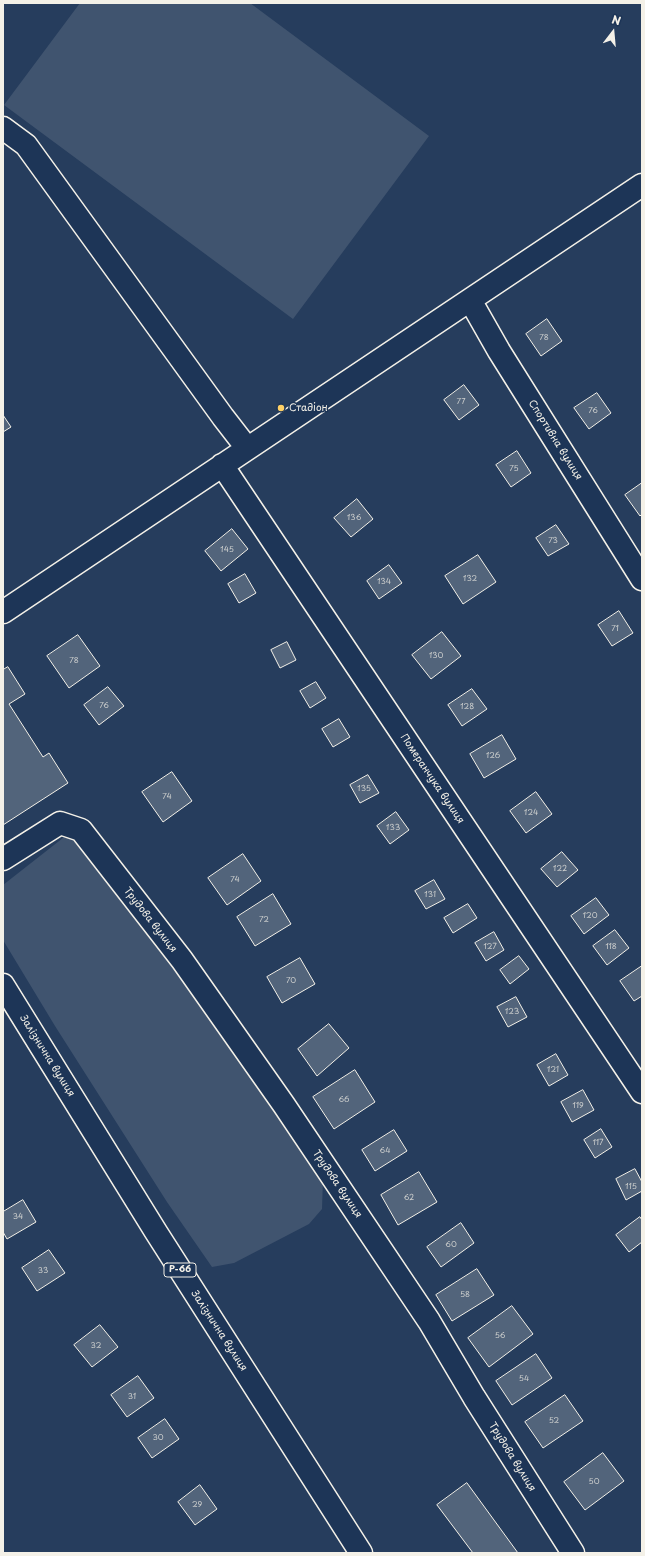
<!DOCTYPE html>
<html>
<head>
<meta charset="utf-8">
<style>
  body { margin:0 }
  #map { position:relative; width:645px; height:1556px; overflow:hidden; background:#263d5d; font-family:"Playpen Sans",sans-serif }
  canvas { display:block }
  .frame { position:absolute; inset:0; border:4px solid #f4f1e8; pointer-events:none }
  .north { position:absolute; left:593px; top:12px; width:40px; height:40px; -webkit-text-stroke:3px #1d3557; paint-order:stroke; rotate:16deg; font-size:11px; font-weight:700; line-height:16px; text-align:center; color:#f4f1e8 }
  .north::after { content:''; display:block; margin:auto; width:14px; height:18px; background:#f4f1e8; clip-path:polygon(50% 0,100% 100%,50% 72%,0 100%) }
</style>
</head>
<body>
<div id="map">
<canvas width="645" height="1556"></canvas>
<div class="frame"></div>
<div class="north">N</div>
</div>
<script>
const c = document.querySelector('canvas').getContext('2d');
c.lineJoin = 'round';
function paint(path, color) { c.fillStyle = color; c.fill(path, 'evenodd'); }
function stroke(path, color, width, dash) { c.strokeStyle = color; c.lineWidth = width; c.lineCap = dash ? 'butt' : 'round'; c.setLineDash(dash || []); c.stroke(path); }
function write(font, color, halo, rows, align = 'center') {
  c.font = font + ' "Playpen Sans",sans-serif'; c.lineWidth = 3; c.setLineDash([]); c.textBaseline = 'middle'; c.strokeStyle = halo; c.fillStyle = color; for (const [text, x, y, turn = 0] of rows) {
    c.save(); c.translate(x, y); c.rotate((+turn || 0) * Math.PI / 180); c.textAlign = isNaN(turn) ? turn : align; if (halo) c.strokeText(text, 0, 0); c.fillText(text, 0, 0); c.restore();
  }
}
paint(new Path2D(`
  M80 3H250L429 136 293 319 4 105Z
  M68 834 131 909 323 1178 322 1209 309 1224 234 1263 212 1267 167 1202 55 1026 3 940V885Z`), '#40546f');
const building = new Path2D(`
  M547 319 562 341 541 356 526 334Z
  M464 385 479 405 459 420 444 400Z
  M597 393 611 413 589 429 574 408Z
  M3 415 11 427 3 432Z
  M517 451 531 473 511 487 496 465Z
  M642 483V514L640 516 625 495Z
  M357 499 373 519 351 537 334 518Z
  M556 525 569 544 548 556 536 538Z
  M232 529 248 549 221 571 205 551Z
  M478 555 496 582 463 604 445 576Z
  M389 565 402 583 379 599 367 581Z
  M245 574 256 593 239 603 228 584Z
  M619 611 633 633 612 646 598 625Z
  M442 632 461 656 431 679 412 655Z
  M78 635 100 666 69 688 47 656Z
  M287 642 296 660 280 668 271 650Z
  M8 667 25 694 9 704 43 757 49 753 68 783 3 825V670Z
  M316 682 326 698 310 708 300 691Z
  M108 687 124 706 99 725 84 705Z
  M472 689 487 709 462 726 448 705Z
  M339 719 350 737 333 747 322 729Z
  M502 735 516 759 484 778 470 754Z
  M172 772 192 801 163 822 142 792Z
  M368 775 379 793 360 803 350 785Z
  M536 792 552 814 526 833 510 811Z
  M396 812 409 830 390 844 377 826Z
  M562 852 578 870 557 887 541 869Z
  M243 854 261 881 227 905 208 878Z
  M434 880 445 899 426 909 415 891Z
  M273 894 291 924 255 946 237 917Z
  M596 898 609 915 584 934 571 916Z
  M468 904 477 918 453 933 444 918Z
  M615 930 629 948 607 965 593 946Z
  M494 932 504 950 486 961 475 943Z
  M519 956 529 969 510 984 500 970Z
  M300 958 315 984 282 1003 267 977Z
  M642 966V996L634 1001 620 981Z
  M516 997 527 1017 508 1027 497 1007Z
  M329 1024 349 1048 317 1076 298 1049Z
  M556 1054 568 1075 549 1086 537 1065Z
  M355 1070 375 1102 334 1129 313 1097Z
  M583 1090 594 1110 572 1122 561 1102Z
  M601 1129 612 1147 595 1158 584 1140Z
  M394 1130 407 1151 375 1171 362 1150Z
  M635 1169 642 1182V1191L626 1200 616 1179Z
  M419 1172 437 1202 398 1225 381 1195Z
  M23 1200 36 1222 7 1239 3 1232V1212Z
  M640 1217 642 1220V1242L629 1252 616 1235Z
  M461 1223 474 1243 441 1267 427 1247Z
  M49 1250 65 1273 37 1291 22 1268Z
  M477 1269 494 1295 452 1321 436 1295Z
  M512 1306 533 1334 489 1367 468 1338Z
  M100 1325 118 1347 92 1367 74 1345Z
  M536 1354 552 1378 512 1405 496 1381Z
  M138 1376 154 1398 127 1417 111 1395Z
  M565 1395 583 1421 543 1448 525 1422Z
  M165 1419 179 1439 152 1458 138 1438Z
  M603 1453 624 1481 585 1510 564 1482Z
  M467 1483 518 1553H473L437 1505Z
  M200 1485 217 1509 195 1525 178 1502Z`);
paint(building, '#52647b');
stroke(building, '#f4f1e8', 1);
const minor = new Path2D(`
  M3 128 26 145 223 417 247 448
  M470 300 499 351 642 579
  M222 465 642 1092
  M3 612 642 185
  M3 859 60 823 81 830 182 960 284 1105 429 1321 474 1397 573 1553`);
const major = new Path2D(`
  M3 985 156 1232 361 1553`);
stroke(minor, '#f4f1e8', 25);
stroke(major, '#f4f1e8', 25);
stroke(minor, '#1d3557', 22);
stroke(major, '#1d3557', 22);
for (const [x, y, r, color] of [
  [281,408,4,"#ffd166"]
]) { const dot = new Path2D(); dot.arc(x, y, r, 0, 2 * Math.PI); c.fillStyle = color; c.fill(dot); stroke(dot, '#1d3557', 1.5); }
write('8px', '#cccecd', null, [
  ["78",544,338],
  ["77",461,402],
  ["76",593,411],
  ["75",514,469],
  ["136",354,518],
  ["73",553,541],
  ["145",227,550],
  ["132",470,579],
  ["134",384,582],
  ["71",615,629],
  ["130",436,656],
  ["78",74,661],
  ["76",104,706],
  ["128",467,707],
  ["126",493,756],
  ["135",364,789],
  ["74",167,797],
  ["124",531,813],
  ["133",393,828],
  ["122",560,869],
  ["74",235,880],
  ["131",430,895],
  ["120",590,916],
  ["72",264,920],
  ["127",490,947],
  ["118",611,947],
  ["70",291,981],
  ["123",512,1012],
  ["121",553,1070],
  ["66",344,1100],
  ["119",578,1106],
  ["117",598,1143],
  ["64",385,1151],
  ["115",631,1187],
  ["62",409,1198],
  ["34",18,1217],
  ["60",451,1245],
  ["33",43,1271],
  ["58",465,1295],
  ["56",500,1336],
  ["32",96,1346],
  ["54",524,1379],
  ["31",132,1397],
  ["52",554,1421],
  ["30",158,1438],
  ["50",594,1482],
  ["29",197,1505]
]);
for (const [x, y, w] of [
  [180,1270,32]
]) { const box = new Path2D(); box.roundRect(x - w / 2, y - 7, w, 14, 3); c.fillStyle = '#1d3557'; c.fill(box); stroke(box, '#f4f1e8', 1); }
write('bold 9px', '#f4f1e8', null, [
  ["Р-66",180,1270]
]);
write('10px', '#f4f1e8', '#1d3557', [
  ["Стадіон",289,408]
], 'left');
write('10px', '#f4f1e8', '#1d3557', [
  ["Спортивна вулиця",555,440,58],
  ["Померанчука вулиця",432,779,56],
  ["Трудова вулиця",150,920,52],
  ["Залізнична вулиця",47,1056,58],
  ["Трудова вулиця",337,1184,56],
  ["Залізнична вулиця",219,1331,57],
  ["Трудова вулиця",512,1457,58]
]);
</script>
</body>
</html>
